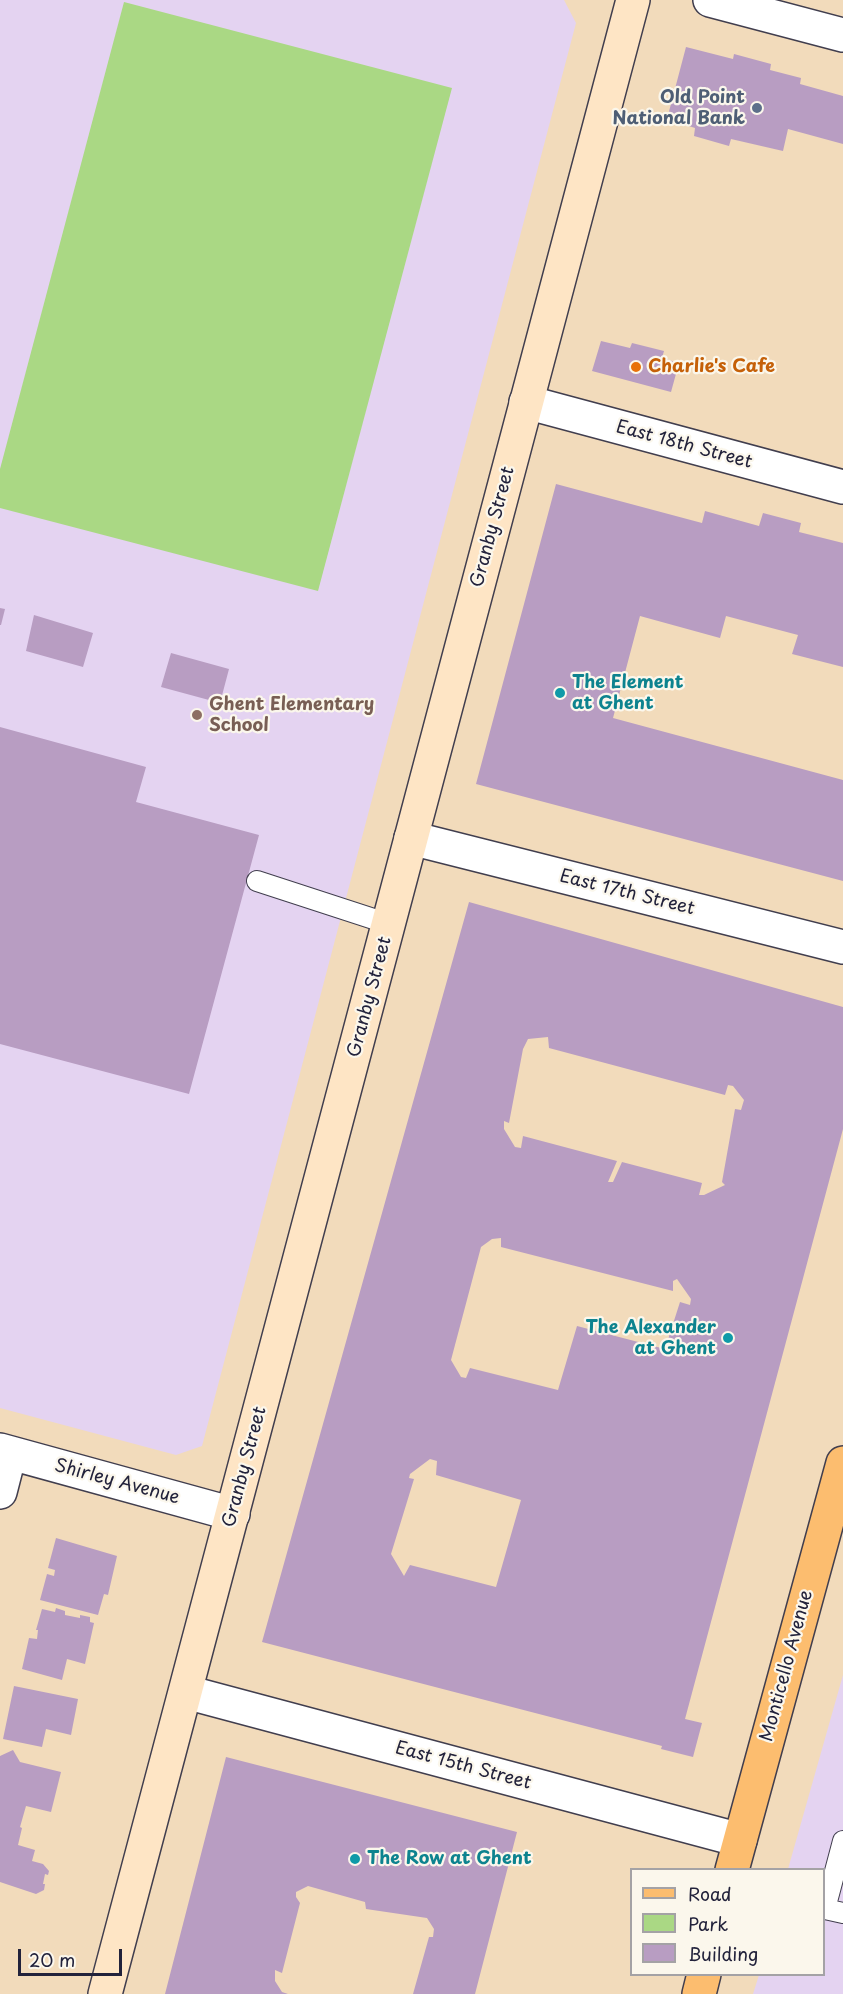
<!DOCTYPE html>
<html>
<head>
<meta charset="utf-8">
<style>
  body { margin:0 }
  #map { position:relative; width:843px; height:1994px; overflow:hidden; background:#f2dbbb; font-family:"Playpen Sans",sans-serif }
  canvas { display:block }
  .legend { position:absolute; left:630px; top:1868px; width:195px; height:108px; box-sizing:border-box; background:#fbf7ec; border:2px solid #a4a2a5; margin:0; padding:8px 10px; list-style:none; font-size:18px; color:#22223b }
  .legend li { display:flex; align-items:center; gap:12px; height:30px }
  .legend b { width:30px; border:2px solid #a4a2a5 }
  .scale { position:absolute; left:18px; top:1949px; width:104px; height:27px; box-sizing:border-box; border:3px solid #22223b; border-top:0; padding-left:8px; font-size:18px; line-height:21px; white-space:nowrap; color:#22223b; -webkit-text-stroke:4px #fbf7ec; paint-order:stroke }
</style>
</head>
<body>
<div id="map">
<canvas width="843" height="1994"></canvas>
<ul class="legend">
<li><b style="height:8px;background:#fcbd6f"></b>Road</li>
<li><b style="height:16px;background:#aad884"></b>Park</li>
<li><b style="height:16px;background:#b89dc2"></b>Building</li>
</ul>
<div class="scale">20 m</div>
</div>
<script>
const c = document.querySelector('canvas').getContext('2d');
c.lineJoin = 'round';
function paint(path, color) { c.fillStyle = color; c.fill(path, 'evenodd'); }
function stroke(path, color, width, dash) { c.strokeStyle = color; c.lineWidth = width; c.lineCap = dash ? 'butt' : 'round'; c.setLineDash(dash || []); c.stroke(path); }
function write(font, color, halo, rows, align = 'center') {
  c.font = font + ' "Playpen Sans",sans-serif'; c.lineWidth = 4.5; c.setLineDash([]); c.textBaseline = 'middle'; c.strokeStyle = halo; c.fillStyle = color; for (const [text, x, y, turn = 0] of rows) {
    c.save(); c.translate(x, y); c.rotate((+turn || 0) * Math.PI / 180); c.textAlign = isNaN(turn) ? turn : align; if (halo) c.strokeText(text, 0, 0); c.fillText(text, 0, 0); c.restore();
  }
}
paint(new Path2D(`
  M0 0H564L576 23 202 1446 176 1455 0 1408Z
  M843 1675V1994H753L759 1975 824 1974V1870L788 1869Z`), '#e4d3f1');
paint(new Path2D(`
  M124 2 452 88 318 591 0 508V469Z`), '#aad884');
paint(new Path2D(`
  M686 47 733 59 734 54 771 64 770 70 801 78 800 84 843 96V144L788 129 783 151 731 139 729 146 694 136 695 128 667 119Z
  M601 341 630 348 632 343 664 351 662 358 679 363 671 392 592 371Z
  M556 484 702 523 705 511 759 526 763 513 801 523 799 532 843 543V667L792 654 798 635 726 616 720 638 640 616 613 718 843 780V881L476 784Z
  M0 608 5 609 1 625H0Z
  M34 615 93 633 83 667 26 651Z
  M171 653 229 669 220 703 161 687Z
  M0 727 146 767 136 802 259 835 189 1094 0 1044Z
  M469 902 843 1007V1129L685 1719 702 1723 693 1757 661 1749 662 1746 262 1642ZM548 1037 549 1048 725 1095 728 1085 733 1086 744 1100 741 1110 735 1109 722 1182 725 1185 704 1195H699L702 1183 622 1162 613 1182H608L617 1161 523 1136 521 1148 515 1147 504 1129V1121L509 1123 523 1049 528 1039ZM501 1238V1247L673 1291V1281L677 1279 691 1299 690 1305 680 1302 665 1349 577 1326 558 1390 470 1368 466 1378 461 1377 451 1360 481 1247 492 1239ZM430 1459 437 1461 436 1475 521 1500 496 1587 410 1565 404 1576 391 1554 414 1479 409 1478 410 1474Z
  M56 1538 117 1556 108 1595 104 1594 98 1615 40 1600 47 1574 54 1576 55 1570 48 1568Z
  M56 1608 65 1611V1615L80 1618V1615L90 1617V1622L94 1623 85 1664 67 1659 62 1680 22 1669 29 1638 37 1639 38 1630H36L42 1609 55 1612Z
  M14 1686 78 1699 71 1735 46 1729 42 1747 3 1739Z
  M13 1750 20 1762 61 1772 51 1812 26 1806 20 1827 22 1828 18 1845 35 1850 32 1861 43 1864 49 1871 48 1875 45 1874 43 1884H45L44 1890 36 1894 0 1882V1756Z
  M226 1757 517 1832 475 1994H413L429 1937H433L434 1929 427 1918 366 1909 365 1902 308 1886 296 1892V1897L300 1903 282 1973 275 1970V1981L282 1992 288 1994H165Z`), '#b89dc2');
const lane = new Path2D(`
  M257 881 389 924
  M843 1841 825 1909 843 1913`);
const street = new Path2D(`
  M710 0 843 35
  M526 402 843 487
  M411 838 843 947
  M0 1450 233 1514
  M0 1492 10 1453
  M186 1692 740 1840`);
const secondary = new Path2D(`
  M105 1994 633 0`);
const primary = new Path2D(`
  M732 1870 843 1463
  M699 1994 704 1974`);
stroke(lane, '#413e4e', 22);
stroke(street, '#413e4e', 36);
stroke(secondary, '#413e4e', 36);
stroke(primary, '#413e4e', 36);
stroke(lane, '#fff', 20);
stroke(street, '#fff', 33);
stroke(secondary, '#fee5c5', 33);
stroke(primary, '#fcbd6f', 33);
for (const [x, y, r, color] of [
  [757,108,6,"#5c6f8a"],
  [636,367,6,"#e8710a"],
  [560,693,6,"#0f9aa8"],
  [197,715,6,"#8d6e63"],
  [728,1338,6,"#0f9aa8"],
  [355,1859,6,"#0f9aa8"]
]) { const dot = new Path2D(); dot.arc(x, y, r, 0, 2 * Math.PI); c.fillStyle = color; c.fill(dot); stroke(dot, '#fbf7ec', 2); }
write('bold 18px', '#4e5e75', '#fbf7ec', [
  ["Old Point",745,98],
  ["National Bank",745,119]
], 'right');
write('bold 18px', '#c56008', '#fbf7ec', [
  ["Charlie's Cafe",648,367]
], 'left');
write('18px', '#22223b', '#fbf7ec', [
  ["East 18th Street",684,445,15],
  ["Granby Street",493,527,-75],
  ["East 17th Street",627,893,14],
  ["Granby Street",370,997,-75],
  ["Granby Street",245,1467,-75],
  ["Shirley Avenue",117,1482,15],
  ["Monticello Avenue",787,1666,-75],
  ["East 15th Street",463,1766,15]
]);
write('bold 18px', '#0d838f', '#fbf7ec', [
  ["The Element",572,683],
  ["at Ghent",572,704],
  ["The Alexander",716,1328,"right"],
  ["at Ghent",716,1349,"right"],
  ["The Row at Ghent",367,1859]
], 'left');
write('bold 18px', '#785e54', '#fbf7ec', [
  ["Ghent Elementary",209,705],
  ["School",209,726]
], 'left');
</script>
</body>
</html>
